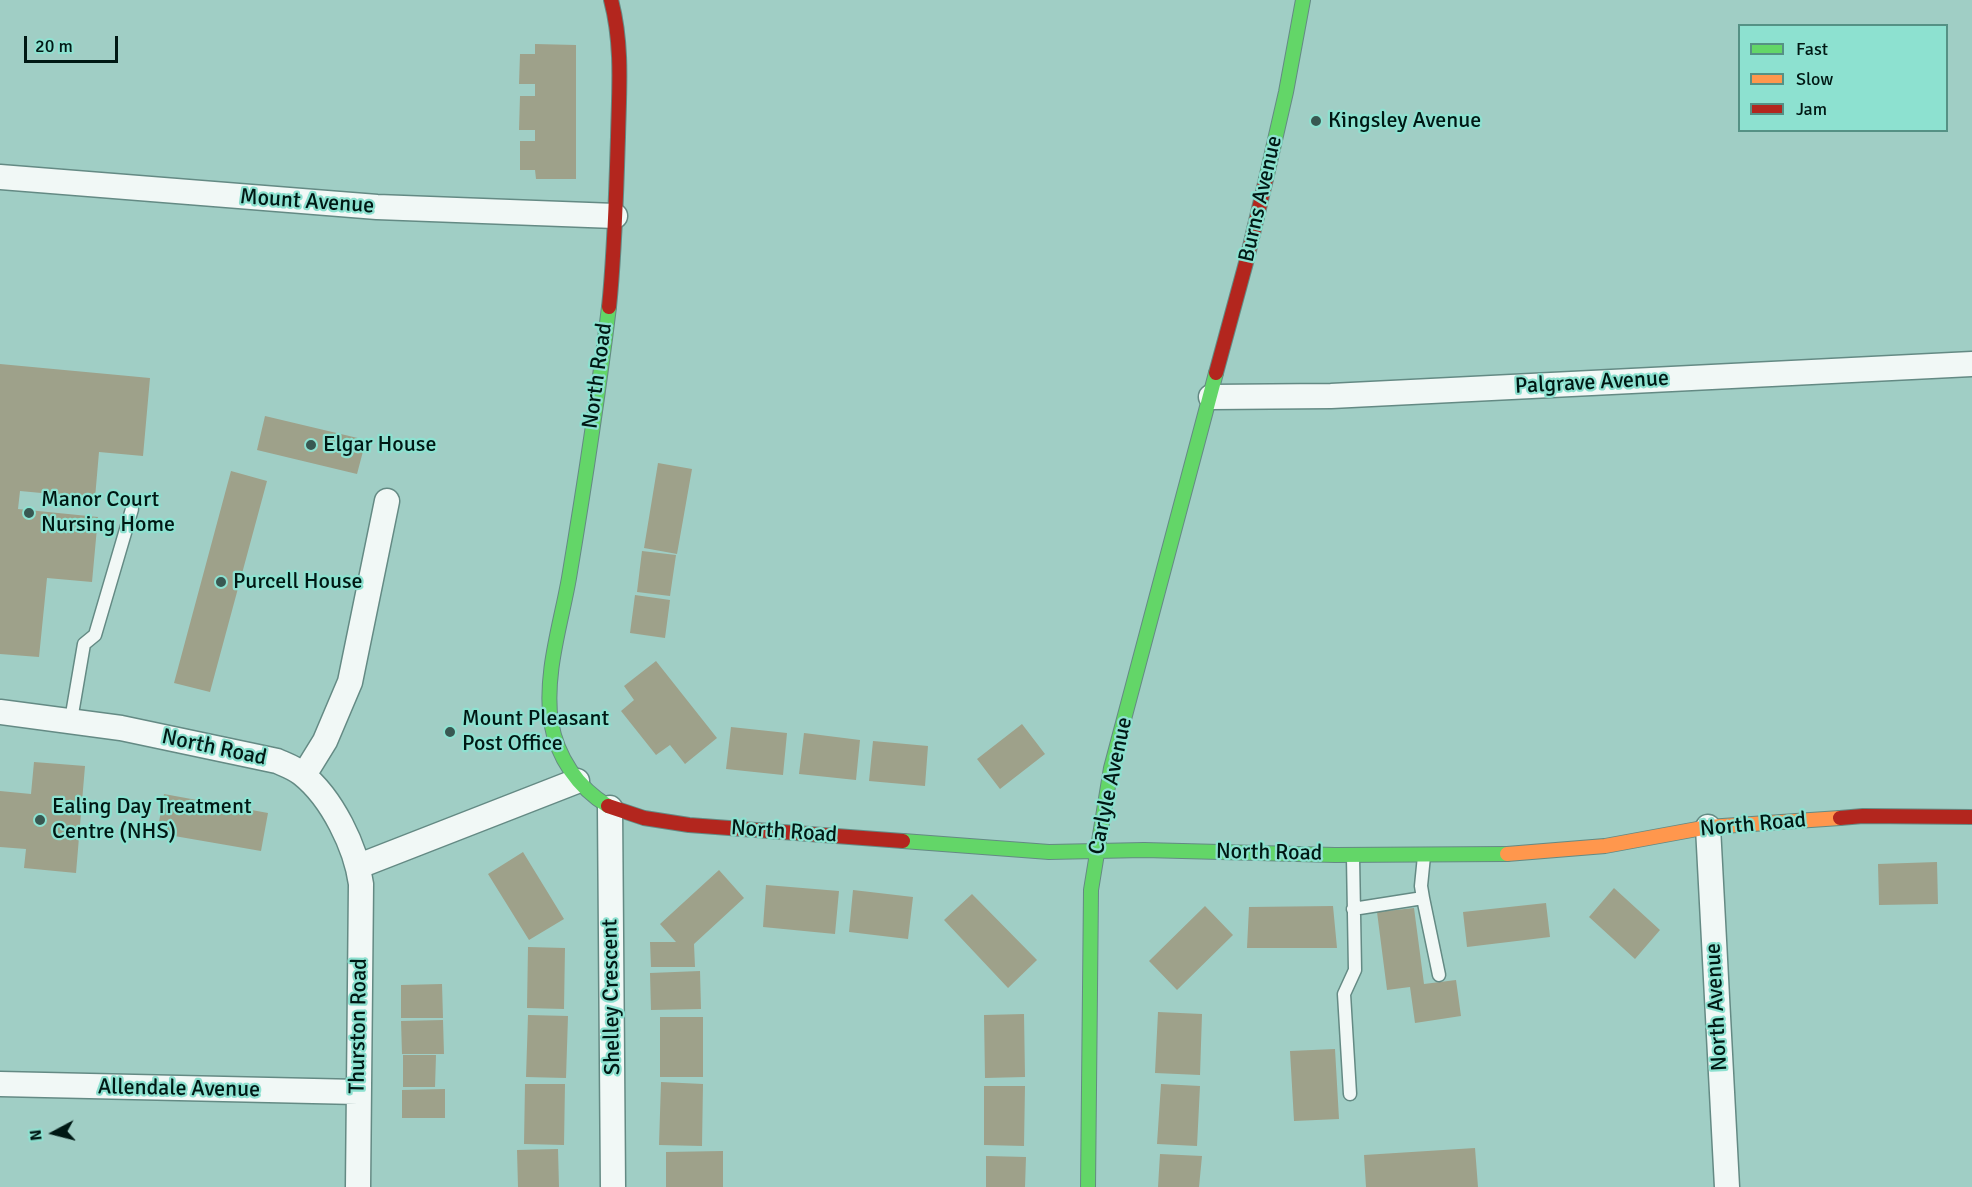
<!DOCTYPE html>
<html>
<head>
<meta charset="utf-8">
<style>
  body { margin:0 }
  #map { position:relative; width:1972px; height:1187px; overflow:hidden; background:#a0cec5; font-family:Signika,sans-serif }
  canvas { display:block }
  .legend { position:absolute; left:1738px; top:24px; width:210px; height:108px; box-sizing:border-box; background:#8de1d0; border:2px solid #559185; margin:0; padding:8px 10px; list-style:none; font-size:18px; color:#001814 }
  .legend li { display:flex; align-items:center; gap:12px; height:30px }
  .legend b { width:30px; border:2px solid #559185 }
  .north { position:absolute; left:24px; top:1103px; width:60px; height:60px; -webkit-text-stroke:4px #8de1d0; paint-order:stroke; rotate:263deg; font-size:16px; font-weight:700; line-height:24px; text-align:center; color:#001814 }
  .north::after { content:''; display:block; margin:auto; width:21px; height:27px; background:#001814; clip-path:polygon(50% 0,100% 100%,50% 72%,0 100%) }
  .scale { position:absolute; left:24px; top:36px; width:94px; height:27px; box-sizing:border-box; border:3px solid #001814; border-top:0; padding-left:8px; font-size:18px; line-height:21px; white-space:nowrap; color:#001814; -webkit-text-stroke:4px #8de1d0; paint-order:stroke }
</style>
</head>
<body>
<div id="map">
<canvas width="1972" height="1187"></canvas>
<ul class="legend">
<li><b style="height:8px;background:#63d668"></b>Fast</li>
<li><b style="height:8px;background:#ff974d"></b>Slow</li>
<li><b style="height:8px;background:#b3261e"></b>Jam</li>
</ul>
<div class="north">N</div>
<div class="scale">20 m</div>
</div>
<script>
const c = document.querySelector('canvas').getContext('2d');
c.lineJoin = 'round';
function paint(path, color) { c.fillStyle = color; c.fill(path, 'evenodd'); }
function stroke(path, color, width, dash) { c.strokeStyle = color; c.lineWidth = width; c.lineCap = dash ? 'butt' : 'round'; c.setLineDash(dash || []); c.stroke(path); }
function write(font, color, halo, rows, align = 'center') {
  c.font = font + ' Signika,sans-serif'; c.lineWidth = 4.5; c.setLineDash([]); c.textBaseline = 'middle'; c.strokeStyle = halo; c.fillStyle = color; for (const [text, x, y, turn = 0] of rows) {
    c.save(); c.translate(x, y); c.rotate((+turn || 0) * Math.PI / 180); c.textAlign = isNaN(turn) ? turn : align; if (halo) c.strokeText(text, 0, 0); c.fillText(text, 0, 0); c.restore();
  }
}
paint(new Path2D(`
  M535 44 576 45V179H536L535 170H520V141H535V130H519L520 96H535V84H519L520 54H535Z
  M0 364 150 378 143 456 99 452 95 498 20 491 18 509 98 517 92 582 47 578 39 657 0 654Z
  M265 416 366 440 357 474 257 450Z
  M658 463 692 469 677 554 644 548Z
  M231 471 267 481 210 692 174 683Z
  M642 551 676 555 670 596 637 592Z
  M635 595 670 600 665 638 630 633Z
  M656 661 717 738 685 764 670 745 656 755 621 711 634 700 624 686Z
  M1022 724 1045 754 1000 789 977 759Z
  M731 727 787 733 783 775 726 769Z
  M804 733 860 740 856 780 799 774Z
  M873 741 928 746 925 786 869 781Z
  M34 762 85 766 76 873 24 868 26 849 0 847V791L31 794Z
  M164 794 268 813 261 851 157 833Z
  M523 852 564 919 529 940 488 874Z
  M1937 862 1938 904 1879 905 1878 864Z
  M719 870 744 898 694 944 695 967H651L650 942H676L660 924Z
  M766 885 839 891 835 934 763 927Z
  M1614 888 1660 930 1635 959 1589 917Z
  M853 890 913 897 908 939 849 932Z
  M972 894 1037 960 1008 988 944 920Z
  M1546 903 1550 937 1467 947 1463 912Z
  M1205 906 1233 935 1177 990 1149 961Z
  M1333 906 1337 948H1247L1249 907Z
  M1414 908 1424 984 1456 980 1461 1016 1415 1023 1410 987 1387 990 1377 912Z
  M528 947 565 948 564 1009 527 1008Z
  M700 971 701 1009 651 1010 650 973Z
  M442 984 443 1018H401V985Z
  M1158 1012 1202 1014 1200 1075 1155 1073Z
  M1024 1014 1025 1077 985 1078 984 1015Z
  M528 1015 568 1016 566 1078 526 1077Z
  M660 1017H703V1077H660Z
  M443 1020 444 1054H402L401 1021Z
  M1335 1049 1339 1119 1294 1121 1290 1051Z
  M403 1055H436L435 1087H403Z
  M661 1082 703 1084 702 1146 659 1145Z
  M525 1084H565L564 1145 524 1144Z
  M1161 1084 1200 1086 1197 1146 1157 1144Z
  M984 1086H1025L1024 1146 984 1145Z
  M445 1089V1118H402V1090Z
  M1475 1148 1478 1187H1366L1364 1155Z
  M558 1149 559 1187H518L517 1150Z
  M723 1151V1187H666V1152Z
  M1160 1154 1202 1156 1199 1187H1158Z
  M986 1156 1026 1157 1025 1187H986Z`), '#9ea18a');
const lane = new Path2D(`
  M71 720 84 644 95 635 132 509
  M1424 856 1421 886 1423 898 1439 975
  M1353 909 1423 898
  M1350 1094 1344 994 1355 970 1353 857`);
const street = new Path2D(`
  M0 177 377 207 615 216
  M1211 397 1331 396 1972 364
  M0 712 121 728 277 761C286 765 295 768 302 774 332 798 356 847 361 884L358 1187
  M304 775 325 741 350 682 387 501
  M610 808 613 1187
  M1708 827 1727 1187
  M359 866 577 781
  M0 1084 358 1092`);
const fast = new Path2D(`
  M1266 179 1286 92 1303 0
  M608 806C578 788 557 757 551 722 544 674 561 624 569 578 584 488 598 397 609 307
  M903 841 1049 852 1144 850 1335 855 1507 854
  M1088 1187 1091 890 1111 768 1216 373`);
const slow = new Path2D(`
  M1507 854 1605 846 1708 827 1840 818`);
const jam = new Path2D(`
  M609 307C615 250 616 194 618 137 619 91 623 45 611 0
  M1216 373 1247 259 1266 179
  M608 806 644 818 689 825 903 841
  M1840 818 1863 816 1972 817`);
stroke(lane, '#648a84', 15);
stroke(street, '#648a84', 27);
stroke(fast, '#648a84', 16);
stroke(slow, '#648a84', 16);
stroke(jam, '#648a84', 16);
stroke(lane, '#f1f8f6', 12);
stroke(street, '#f1f8f6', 24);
stroke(fast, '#63d668', 14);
stroke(slow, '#ff974d', 14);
stroke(jam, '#b3261e', 14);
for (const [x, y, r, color] of [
  [1316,121,6,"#385852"],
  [311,445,6,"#385852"],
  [29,513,6,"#385852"],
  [221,582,6,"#385852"],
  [450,732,6,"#385852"],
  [40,820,6,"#385852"]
]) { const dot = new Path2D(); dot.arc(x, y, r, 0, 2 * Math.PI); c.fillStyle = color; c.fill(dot); stroke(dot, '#8de1d0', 2); }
write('22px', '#001814', '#8de1d0', [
  ["Kingsley Avenue",1328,121],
  ["Elgar House",323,445],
  ["Manor Court",41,500],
  ["Nursing Home",41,525],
  ["Purcell House",233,582],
  ["Mount Pleasant",462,719],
  ["Post Office",462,744],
  ["Ealing Day Treatment",52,807],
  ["Centre (NHS)",52,832]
], 'left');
write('22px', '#001814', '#8de1d0', [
  ["Burns Avenue",1261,199,-77],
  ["Mount Avenue",307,202,4],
  ["North Road",598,376,-82],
  ["Palgrave Avenue",1592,383,-3],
  ["North Road",214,748,12],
  ["Carlyle Avenue",1111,786,-78],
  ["North Road",1753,825,-5],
  ["North Road",784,832,4],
  ["North Road",1269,853,1],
  ["Shelley Crescent",612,997,-91],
  ["North Avenue",1717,1007,-93],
  ["Thurston Road",359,1026,-89],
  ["Allendale Avenue",179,1089,1]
]);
</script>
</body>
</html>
